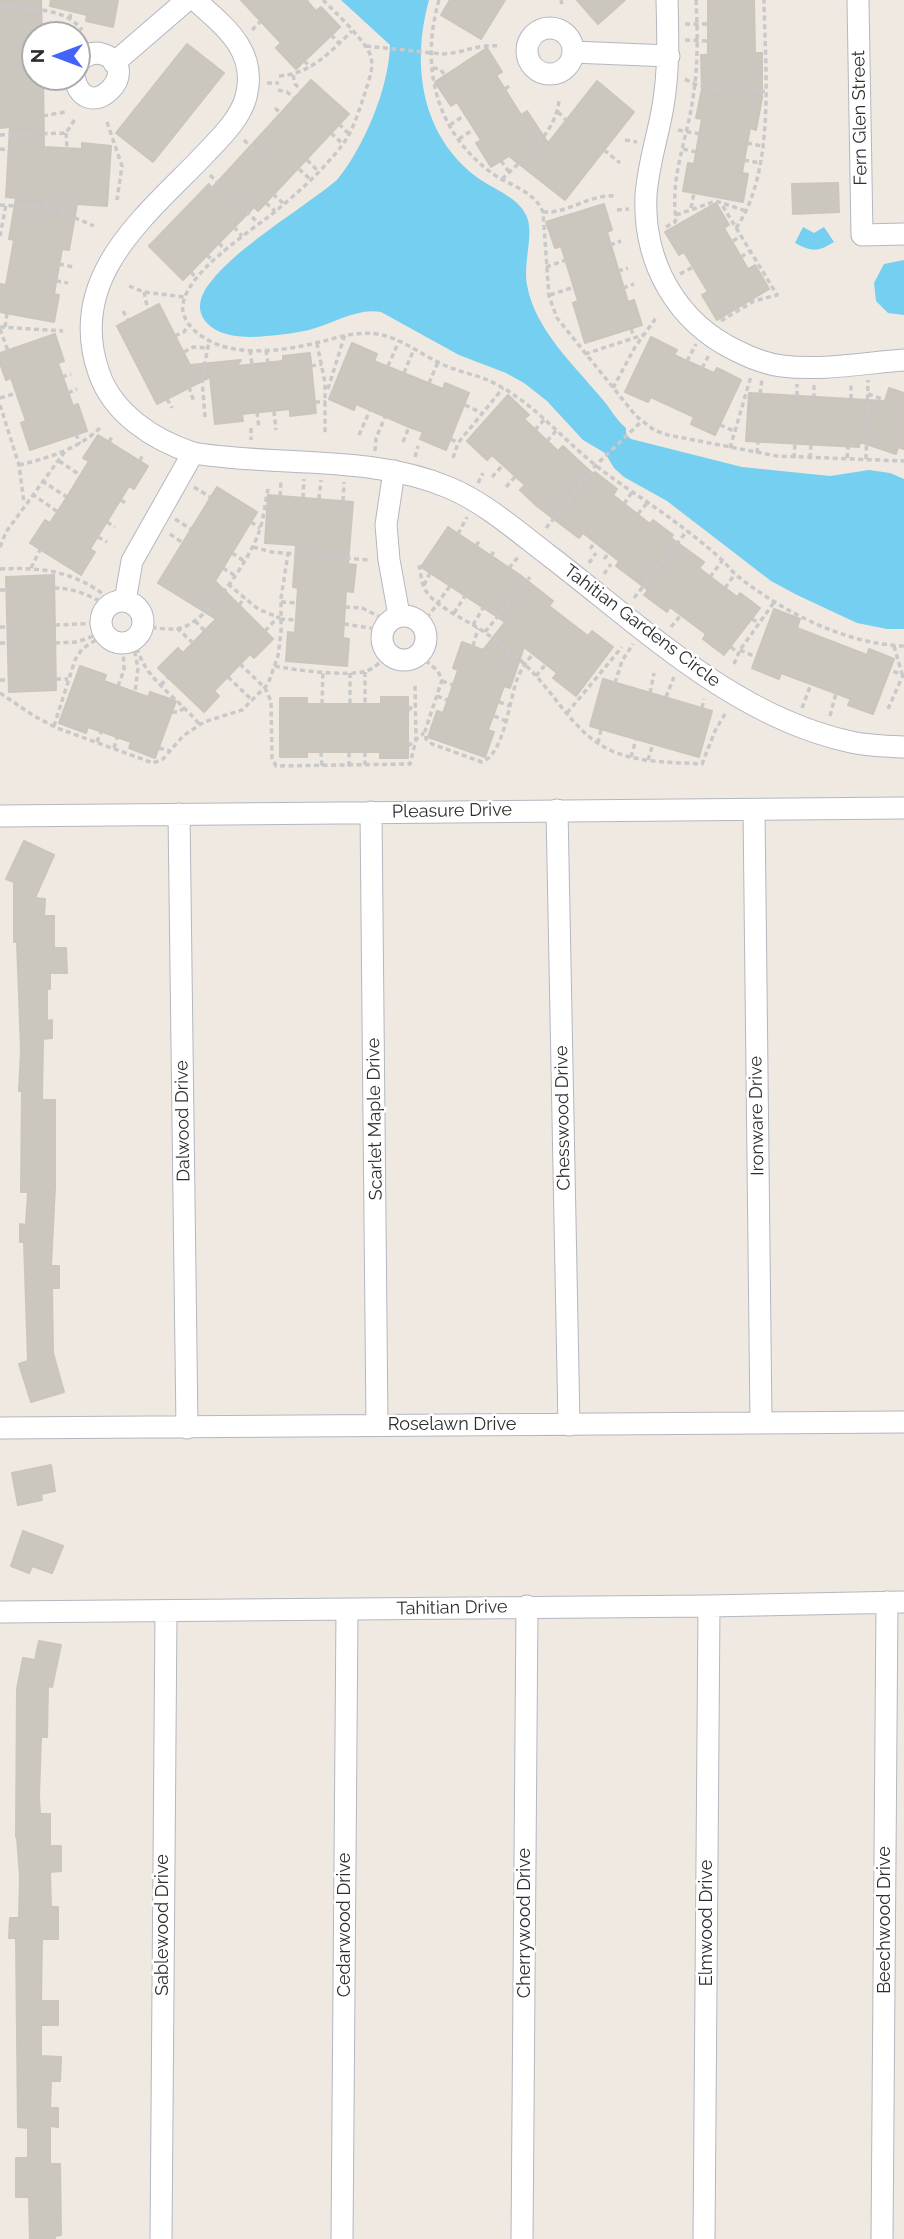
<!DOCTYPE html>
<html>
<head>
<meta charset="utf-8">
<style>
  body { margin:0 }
  #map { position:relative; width:904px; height:2239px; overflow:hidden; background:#efe9e1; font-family:Raleway,sans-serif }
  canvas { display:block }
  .north { position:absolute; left:21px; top:21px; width:70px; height:70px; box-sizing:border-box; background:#fff; border:2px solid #ababab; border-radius:50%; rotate:270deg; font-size:19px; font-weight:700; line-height:28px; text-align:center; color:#2e2e2e }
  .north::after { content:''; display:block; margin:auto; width:24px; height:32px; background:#4264fb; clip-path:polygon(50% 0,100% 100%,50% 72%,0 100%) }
</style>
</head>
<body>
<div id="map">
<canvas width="904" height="2239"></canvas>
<div class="north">N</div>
</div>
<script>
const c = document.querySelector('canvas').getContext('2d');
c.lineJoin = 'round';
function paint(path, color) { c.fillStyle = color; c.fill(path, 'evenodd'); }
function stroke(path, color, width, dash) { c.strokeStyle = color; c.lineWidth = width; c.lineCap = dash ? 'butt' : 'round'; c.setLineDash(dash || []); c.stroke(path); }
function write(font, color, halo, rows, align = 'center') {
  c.font = font + ' Raleway,sans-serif'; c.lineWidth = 5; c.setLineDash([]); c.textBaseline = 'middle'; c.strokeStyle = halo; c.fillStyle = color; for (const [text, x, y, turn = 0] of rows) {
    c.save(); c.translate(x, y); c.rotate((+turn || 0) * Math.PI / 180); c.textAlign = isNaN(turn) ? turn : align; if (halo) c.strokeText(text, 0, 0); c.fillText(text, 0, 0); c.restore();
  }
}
paint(new Path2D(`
  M341 0H429C411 65 421 136 478 178 493 189 519 197 527 217 534 236 523 262 527 285 535 330 575 366 603 400 611 409 616 420 626 428V435L631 439 742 467 830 476 869 470 890 473 904 479V629H887L857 623 797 595 771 581 667 501 624 477 614 468 605 453 583 440 547 401 524 383 506 373 459 355 381 312C356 308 333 324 309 330 296 333 281 335 267 336 249 338 220 338 207 323 199 315 198 304 203 294 223 255 301 210 337 180 364 147 389 88 390 45Z
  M803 227 814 233 824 227 834 242C818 252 812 252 795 243Z
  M904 260V315L888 313 876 301 874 283 884 264Z`), '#75cff0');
const building = new Path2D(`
  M0 0H41L42 35H35V77H43L44 147 82 149V143L111 146 107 206 77 204 69 250 62 249 54 294 59 295 54 322 0 312V284L6 285 14 240 9 239 16 198 6 197 10 127 0 128Z
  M51 0H118L113 27 86 21 87 15 50 6Z
  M241 0H306L316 11 321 7 340 27 296 69 276 48 281 43Z
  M450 0H505L481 39 441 15Z
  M577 0H625L598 24Z
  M708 0H754L755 53H762V98L756 130 750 128 742 173 748 174 743 202 683 191 688 163 694 164 702 119 696 118 702 89 701 55H708Z
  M187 44 224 73 153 162 116 133Z
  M487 48 502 72 496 75 521 115 527 111 548 143 597 81 634 112 565 200 509 156 491 167 476 143 481 140 457 102 451 106 435 82Z
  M311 80 349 114 258 211 254 207 183 280 149 246 209 184 212 188Z
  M838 183 839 212 793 214 792 184Z
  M716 203 729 225 724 228 748 269 755 265 769 289 717 320 702 295 708 292 684 252 679 255 665 232Z
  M604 204 612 230 607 232 628 302 634 300 642 325 585 343 573 303 578 301 561 246 555 248 546 222Z
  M159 304 190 365 241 360 237 366 283 361V356L310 353 316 413 290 416V409L242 414 243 421 215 424 210 377 157 404 117 326Z
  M55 334 64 361 58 363 73 406 78 404 87 431 30 450 21 423 26 421 11 378 6 380 0 363V353Z
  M651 337 677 350 674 355 714 373 717 368 741 380 715 435 691 424 694 417 651 397 648 402 625 392Z
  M352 343 377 354 374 361 443 389 445 383 469 393 446 450 420 439 423 432 409 427 356 404 354 410 329 399Z
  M889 388 904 393V449L898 447 896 454 860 442 859 447 746 441 749 393 885 401Z
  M508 395 529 415 524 419 558 451 563 446 593 474 595 472 617 489 613 495 650 524 653 520 673 535 671 538 704 562 699 568 737 597 740 593 760 608 724 655 703 639 706 634 670 607 667 612 644 595 648 590 616 566 619 561 583 533 579 538 538 507 520 490 525 485 492 455 487 460 467 441Z
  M98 435 148 466 134 489 129 486 90 549 95 552 81 575 30 543 45 520 50 523 67 497 89 461 83 458Z
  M217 487 257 512 215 581 273 639 254 658 250 654 214 691 219 696 204 712 158 668 178 648 183 653 216 619 158 583Z
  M268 495 353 502 348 564 356 565 353 592 346 591 343 638 349 639 347 666 286 661 288 632 295 633 298 588 293 587 296 545 265 543Z
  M448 527 520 575 553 601 549 606 588 636 592 631 613 647 576 696 553 678 557 673 524 647 510 688 504 686 488 730 494 732 485 757 428 737 437 711 443 713 453 685 458 670 453 668 462 642 483 650 505 622 421 567Z
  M54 575 56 690 9 692 6 577Z
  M774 609 800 619 797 628 867 655 869 649 894 659 873 714 848 705 851 699 781 673 779 679 752 668Z
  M80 666 106 675 104 681 148 697 150 692 176 701 155 758 129 748 131 742 88 727 86 733 59 723Z
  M603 679 712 711 699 757 590 726Z
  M381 697H408V758H380V752H307V757H280V698H307V704H381Z
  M24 841 54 855 35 898 45 899 44 916H54V948H66L67 973H50V989H47V1021L52 1020V1038L43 1039 42 1100H55V1187L51 1266H59V1288H52L53 1353 64 1392 31 1402 19 1364 28 1361 24 1242H20V1224L26 1225 28 1192H21L22 1091H19L21 1050 17 942H14V882L6 879Z
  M51 1465 55 1491 41 1494 42 1500 18 1505 12 1473Z
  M23 1531 63 1546 52 1573 32 1566 29 1573 11 1566Z
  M39 1641 61 1645 52 1687 48 1686 47 1737H41L39 1797 40 1814H50V1846H61V1871L50 1872 51 1907H58V1939H42L41 2001H58V2025H41V2056L61 2057 60 2081H51L50 2108H58V2127L50 2126V2164H60L61 2235 55 2236V2239H30L29 2197H16V2158H28V2128L18 2127 16 1938H9L10 1918H19L20 1877 17 1837H16L17 1689 23 1658 35 1660Z`);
paint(building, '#cbc7bf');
stroke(building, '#cbc5ba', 2);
const minor = new Path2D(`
  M195 0C225 27 258 51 246 97 240 119 221 137 206 153 147 215 65 276 99 373 113 414 154 440 193 453 278 467 369 454 450 488 485 503 517 531 547 554 640 625 734 717 851 742 868 746 887 746 904 747
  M667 0C668 36 669 71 663 106 658 136 648 165 646 195 643 262 676 322 737 351 751 358 765 364 782 366 821 371 864 363 904 360
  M858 0 862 235 904 234
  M527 51a23 23 0 1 1 46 0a23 23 0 1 1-46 0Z
  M573 52 669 56
  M114 63 187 0
  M74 77C87 130 147 67 102 54 92 51 84 56 77 63
  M394 471 386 525 389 560 399 615
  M125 601 132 561 193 453
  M101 622a21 21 0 1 1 42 0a21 21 0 1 1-42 0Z
  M382 638a22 22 0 1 1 44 0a22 22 0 1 1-44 0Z
  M557 810 569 1425
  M754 810 761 1423
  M371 812 377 1425
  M179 814 187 1428
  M0 816 904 808
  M0 1428 904 1422
  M0 1612 709 1606 904 1602
  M161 2239 166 1611
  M342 2239 347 1610
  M522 2239 527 1606
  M704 2239 709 1606
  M882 2239 887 1602`);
stroke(minor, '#b4b7c1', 23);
stroke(new Path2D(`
  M323 0C335 12 367 42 371 57 374 69 368 82 365 93 359 110 354 129 343 144 325 168 300 191 277 210 253 230 177 277 183 312 186 324 196 333 206 339 236 357 283 351 316 343 337 338 354 331 377 334 402 338 421 355 444 365 457 371 472 374 485 379 526 396 555 431 588 459 615 482 646 500 674 521 690 533 707 546 722 560 728 566 733 573 740 578 785 613 846 644 904 646
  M439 0C420 66 435 132 493 174 511 186 534 191 543 212L549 296 557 318 636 416 654 430 668 435 777 456 904 461
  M561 0 562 4
  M307 1 308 0
  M0 7C28 11 63 5 82 30
  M70 19 71 11
  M685 24H708
  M42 26 55 25 63 35
  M252 30 261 21
  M331 35 339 43
  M685 40 708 41
  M366 46 442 54C465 53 475 44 501 46
  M304 61 311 67
  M433 68 440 69 445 75
  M293 75 295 84 301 90
  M279 76C311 74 330 52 352 31
  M685 79C710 95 739 83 766 92
  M43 80H48
  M267 83H279
  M505 89 512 84
  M278 90 287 92 294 98
  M714 93V82
  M751 100 752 89
  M275 108 288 120
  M558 112 566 120
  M43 116 65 112
  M107 122 122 166 117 200
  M339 124 349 134
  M450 125 465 115
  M678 130 700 134
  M66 133 67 148
  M331 133 343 144
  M0 135 66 133 75 119
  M459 139 474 129
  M244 140 258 154
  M625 140 637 142
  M747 143 762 146
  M0 149 9 150
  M683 149 696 152
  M604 150 620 163
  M307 160 318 171
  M744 160 760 163
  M501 161 509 172
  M299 169 310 179
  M210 175 258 223
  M502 179C525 157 555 134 559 101
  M273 194 284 204
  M266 203 275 211
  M0 205 52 208 94 226
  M46 206 47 194
  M691 208 694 193
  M617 210 629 209
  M543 212C571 213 588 194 617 196
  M26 213 27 205
  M676 215 716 201 746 211
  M63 220 65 195
  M234 227 242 236
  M666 227 675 222 676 218C670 180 686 141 692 104 698 70 698 35 696 0
  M736 228C776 171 765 68 764 0
  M0 236 6 205
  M733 241 741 236
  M219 243 226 251
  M610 245 621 241
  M207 255 214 262
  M741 257 750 251
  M59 264 73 267
  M546 267 566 260
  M618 271 628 268
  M191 272 197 279
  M680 274 693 267
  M56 281 68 283
  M129 286 144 292 184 297
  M623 288 634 284
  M144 292 148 310
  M550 295 574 287
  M123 311 128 320
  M721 321 754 301 777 295 721 203
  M0 327 63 331
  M5 327 7 313
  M0 329 8 351
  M631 329 634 337
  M175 336 184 332 189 324
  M317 343 325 383V434
  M250 350 252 365
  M266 350 268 363
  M184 352 193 347 207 348
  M585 354 643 335
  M687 361 696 344
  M311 366 322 364
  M388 366 399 341
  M702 368 709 355
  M404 373 414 349
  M62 377 71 374
  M429 383 438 362
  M814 385V397
  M189 387 194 402
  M613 388 635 347 656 318
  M328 389 345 334
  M68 393 77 389
  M760 394 762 379
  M868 394 885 400
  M797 396V384
  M0 398 17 393
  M167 399 172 408
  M851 399V384
  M315 402H326
  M0 405 19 465 24 503
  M465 405 482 413
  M274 411 276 430
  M257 412 259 429
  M205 417 202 379 209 341
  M720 425 734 431
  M251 428V440
  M535 430 544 420
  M76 434 80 444
  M359 435 370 410
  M451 439 458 443
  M547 441 556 431
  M109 442 113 435
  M403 442 409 427
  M730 448 751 376
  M375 451 376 438 385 417
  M757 453 758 442
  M415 457 418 446
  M453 458 458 443 503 388
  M794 458 795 444
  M810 458 811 444
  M847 458 848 447
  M866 459 868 380
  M59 461 80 475
  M140 461 142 456
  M19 465C48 458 79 449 101 427
  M574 474 582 481
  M492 477 503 465
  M42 481 67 497
  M478 483 483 473
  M194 487 210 497
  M506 487 515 477
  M32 494 58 512
  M280 496 281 481
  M303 498 304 479
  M319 499 321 480
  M121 500 128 505
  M343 501 344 482
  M550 501 559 510
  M624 504 632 492
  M638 514 647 503
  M175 519 191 529
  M107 522 115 527
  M251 522 260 528
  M546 528 596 465 642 421
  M170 534 183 543
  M458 534 467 517
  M98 537 107 542
  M666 545 672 549
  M476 546 480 540
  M0 547 6 532 66 450
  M253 547 272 552 369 560
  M590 549 595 542
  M232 553 244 561
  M491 556 494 551
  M604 559 609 553
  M589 563 596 553
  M419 565C421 573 421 583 426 591 436 608 470 621 487 634 504 646 522 660 536 676 560 702 578 736 612 751 640 763 672 762 702 764L715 731 726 712
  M31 568 40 550
  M223 568 234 575
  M509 568 519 556
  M0 569C41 567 74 571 107 597
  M604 574 611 564
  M644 574 650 578
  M710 577 722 561
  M228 584 258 609 280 618
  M424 585 430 573
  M54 588C75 588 90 596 107 605
  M725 588 735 574
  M0 590H6
  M634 598 687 531
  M204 599 213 605
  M281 602 297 603
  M239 605 245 598
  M345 607 362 608 380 617
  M454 613 465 596
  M280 619 296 620
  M752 619 759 623
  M195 621 205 631
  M344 624 383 630
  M55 625 101 623
  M422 625 450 586
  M473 625 483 608
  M0 627H7
  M143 627C155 627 170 631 181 628 209 620 250 559 259 532 264 518 265 503 268 489
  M671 627 681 615
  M177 628 193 643
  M265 631 278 617
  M485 632 530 577
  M134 640C137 648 140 658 145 666 156 685 184 705 200 725
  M0 643H7
  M55 643 77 642 104 632
  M133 643 138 668 135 692
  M473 646 478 628
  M894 646 902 674
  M731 647 738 653
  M740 650 756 657
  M419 655 438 671 442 680 425 731 426 739 432 744 482 762C505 753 509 699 518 677 522 668 527 661 533 654
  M507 659 509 651
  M240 664 265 688 271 701 272 758 276 766 410 764 416 740 415 684
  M734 664 740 650 775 601
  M275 666C293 670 349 677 366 671 374 669 382 660 389 655
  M365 672V704
  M350 673V704
  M536 676 546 664
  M228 677 253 701
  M56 679H68
  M0 680H8
  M442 681 453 685
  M615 683 622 661 633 644
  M161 685 168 677
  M118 686 124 670 123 643
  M0 693 34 716 57 728 153 763 163 759 183 736 204 722 242 710 268 684 278 656 281 632V598L288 554
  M650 693 654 673
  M437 696 447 700
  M666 697 674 677
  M499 702 510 706
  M322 704 323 671
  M702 708 704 699
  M802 708 811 684
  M888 709 903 675 890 670
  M408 710 416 704
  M172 712H178L186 707
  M567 713 622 647
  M494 716 506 721
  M830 716 836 693
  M54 726 75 660 82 649 105 634
  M97 742 101 732
  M598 743 601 729
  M408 746 424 733
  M114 748 117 738
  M159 748 170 751
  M321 752 322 766
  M365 752V765
  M631 757 636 739
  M648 760 653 744
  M349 766V752`), '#c9c9c9', 3.5, [5, 3.5]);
stroke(minor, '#fff', 21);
write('18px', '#2e2e2e', '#fff', [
  ["Fern Glen Street",860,118,-91],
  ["Tahitian Gardens Circle",642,626,37],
  ["Pleasure Drive",452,811,-1],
  ["Ironware Drive",757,1116,-91],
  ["Chesswood Drive",563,1118,-91],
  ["Scarlet Maple Drive",375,1119,-91],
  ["Dalwood Drive",183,1121,-91],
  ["Roselawn Drive",452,1425],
  ["Tahitian Drive",452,1608,-1],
  ["Beechwood Drive",885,1920,-90],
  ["Cherrywood Drive",525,1923,-90],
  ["Elmwood Drive",707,1923,-90],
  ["Sablewood Drive",163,1925,-90],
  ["Cedarwood Drive",345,1925,-90]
]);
</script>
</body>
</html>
